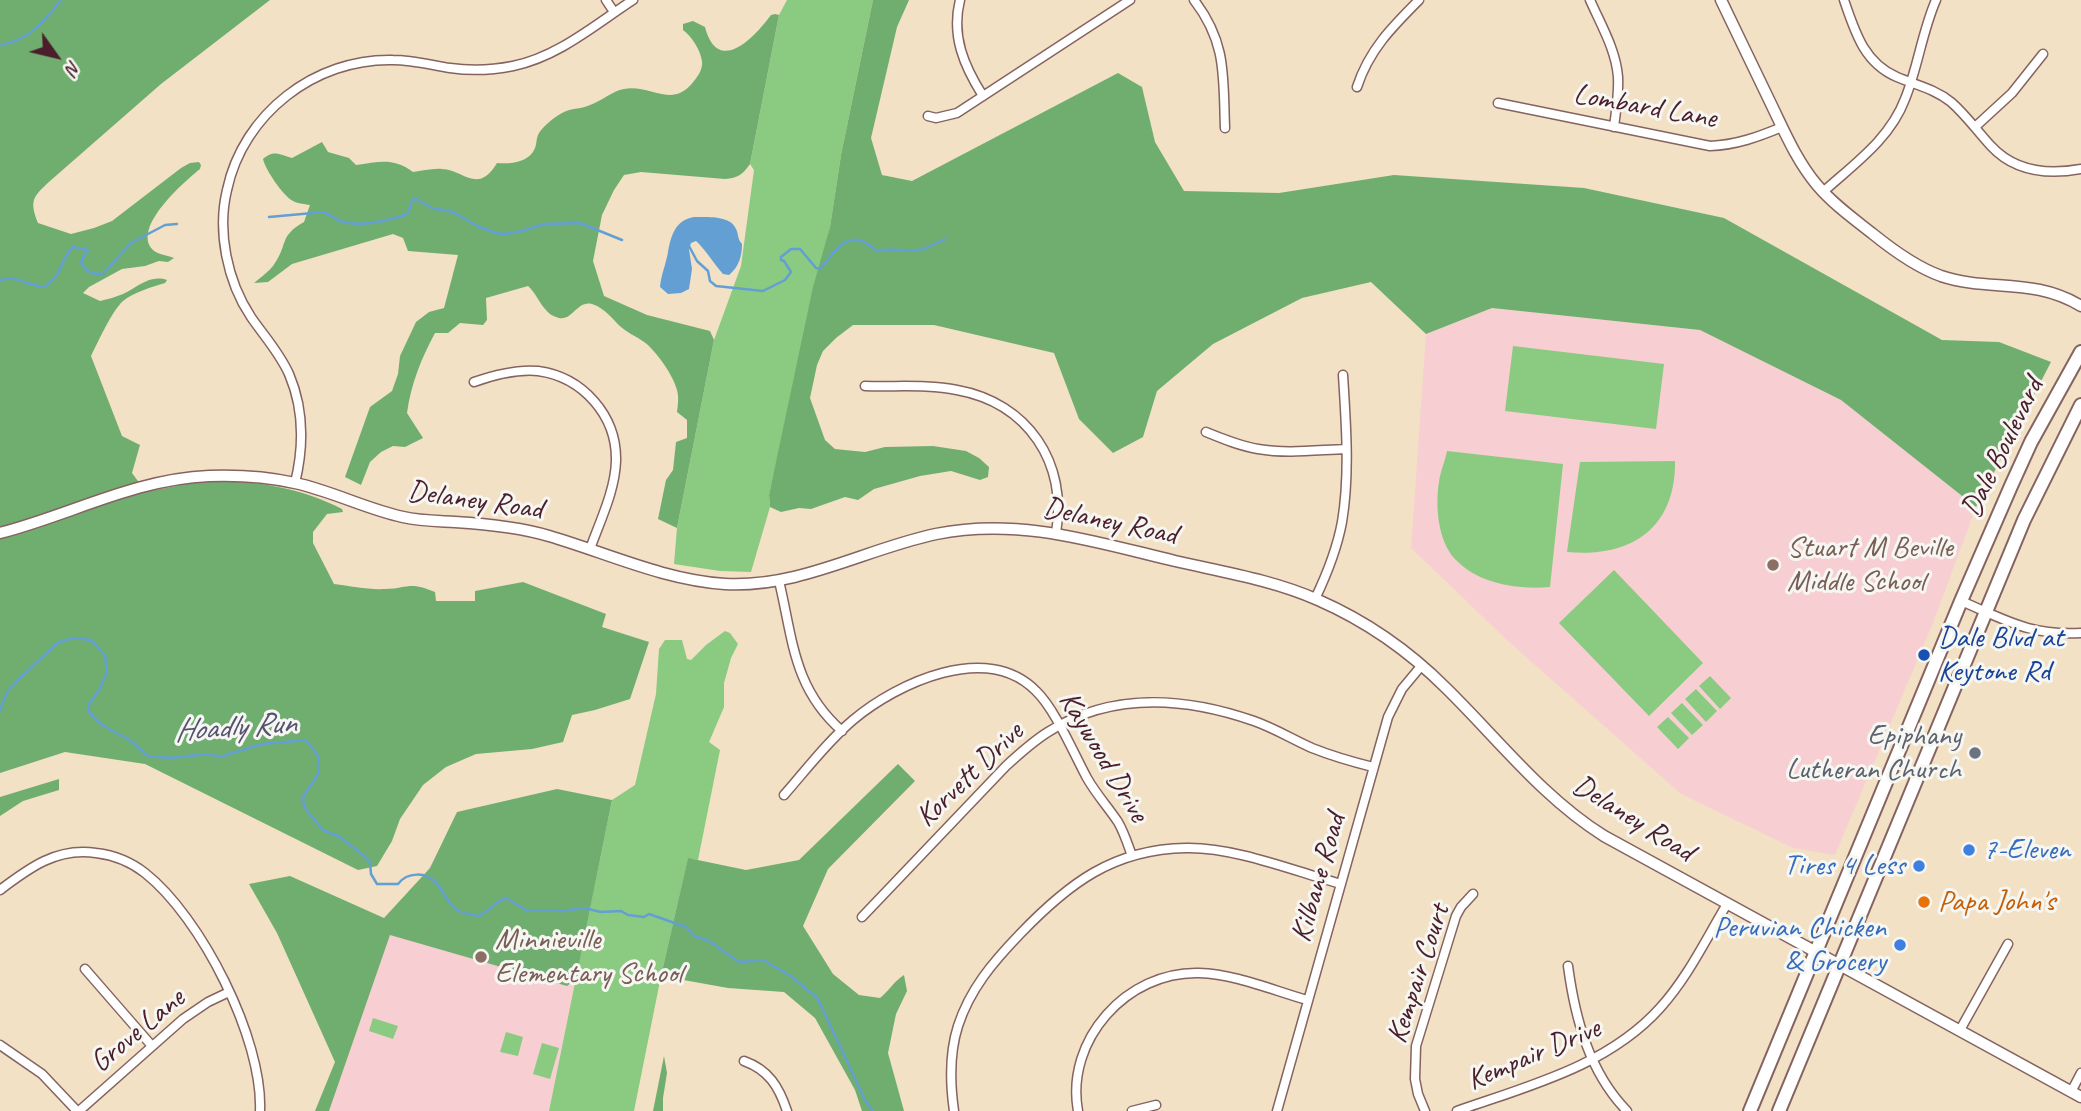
<!DOCTYPE html>
<html>
<head>
<meta charset="utf-8">
<style>
  body { margin:0 }
  #map { position:relative; width:2081px; height:1111px; overflow:hidden; background:#f2e1c5; font-family:Caveat,sans-serif }
  canvas { display:block }
  .north { position:absolute; left:21px; top:21px; width:70px; height:70px; -webkit-text-stroke:5px #f6f6f2; paint-order:stroke; rotate:124deg; font-size:19px; font-weight:700; line-height:28px; text-align:center; color:#4a1f2b }
  .north::after { content:''; display:block; margin:auto; width:24px; height:32px; background:#4a1f2b; clip-path:polygon(50% 0,100% 100%,50% 72%,0 100%) }
</style>
</head>
<body>
<div id="map">
<canvas width="2081" height="1111"></canvas>
<div class="north">N</div>
</div>
<script>
const c = document.querySelector('canvas').getContext('2d');
c.lineJoin = 'round';
function paint(path, color) { c.fillStyle = color; c.fill(path, 'evenodd'); }
function stroke(path, color, width, dash) { c.strokeStyle = color; c.lineWidth = width; c.lineCap = dash ? 'butt' : 'round'; c.setLineDash(dash || []); c.stroke(path); }
function write(font, color, halo, rows, align = 'center') {
  c.font = font + ' Caveat,sans-serif'; c.lineWidth = 6; c.setLineDash([]); c.textBaseline = 'middle'; c.strokeStyle = halo; c.fillStyle = color; for (const [text, x, y, turn = 0] of rows) {
    c.save(); c.translate(x, y); c.rotate((+turn || 0) * Math.PI / 180); c.textAlign = isNaN(turn) ? turn : align; if (halo) c.strokeText(text, 0, 0); c.fillText(text, 0, 0); c.restore();
  }
}
paint(new Path2D(`
  M1492 308 1700 330 1841 400 1976 507 1933 623 1835 855 1793 848 1681 794 1508 641 1411 548 1426 334Z
  M610 808 549 1111H329L390 934 461 813Z`), '#f7cfd2');
paint(new Path2D(`
  M787 0H873L841 155 830 227 769 495 770 507 751 572 720 571 674 564 677 528 714 340 741 266 754 170 750 164 779 15Z
  M1513 346 1664 364 1656 429 1505 411Z
  M1447 451 1563 464 1550 587C1519 590 1478 584 1455 559 1438 541 1435 506 1439 482 1440 472 1445 462 1447 451Z
  M1675 461C1676 529 1630 558 1567 552L1580 462Z
  M1614 570 1703 663 1649 716 1559 623Z
  M725 631 730 633 738 644 731 658 724 683V707L709 742 720 750 698 860 688 859 661 976 634 1111H549L612 800 635 785 656 694 659 649 665 640H682L687 659 691 660 706 645Z
  M1710 676 1731 698 1720 709 1699 686Z
  M1696 689 1717 711 1706 722 1685 699Z
  M1682 703 1703 725 1692 735 1671 713Z
  M1668 717 1689 738 1678 749 1657 727Z
  M373 1018 398 1026 393 1039 369 1031Z
  M506 1032 523 1037 518 1056 500 1052Z
  M542 1043 559 1048 550 1079 533 1074Z`), '#8bca81');
paint(new Path2D(`
  M0 0H270L161 84 50 181C33 197 29 200 38 223L71 234 94 228 112 221 181 168 190 163 199 162 201 165 200 169C184 182 131 228 153 250 159 255 167 255 174 258L168 262 159 261 145 266 122 269 89 287 83 293 100 301C108 299 116 297 123 294 138 287 150 274 167 280L165 283C152 287 134 292 123 301 112 311 98 342 91 356L122 436 140 445 132 473 146 492C162 489 178 485 194 483 245 478 297 486 342 509L343 512 327 514 313 532V543L334 584C351 586 368 590 385 589 409 588 409 581 435 592L436 601H475V591L523 582 606 614 602 627 649 642 630 699 595 710 572 715 563 742 532 749 476 754 446 767 423 785 400 819 392 841 377 866 358 870 145 764 65 752 0 773Z
  M873 0H909L897 27 871 138 882 175 912 181 1118 73 1142 87 1155 142 1184 191 1279 193 1394 175 1584 188 1724 218 1942 340 1999 342 2051 362 1976 507 1841 400 1700 330 1492 308 1426 334 1371 282 1302 298 1213 344 1157 391 1143 437 1113 453 1079 419 1054 353 934 325H853L836 338 823 351 817 365 810 398 825 440 835 449 865 452 885 447 933 446 966 451 979 458 989 467 988 477 980 480 951 471 920 476 874 489 858 500 845 497 811 509 799 508 781 512 770 507 769 495 813 287 830 227 841 155Z
  M775 14 779 15 750 164C743 174 738 178 725 179L641 172 624 175 614 190 602 215 593 261 604 296 647 315 710 331 714 340 677 528 658 519 666 480 673 470 676 442 687 438V420L677 412C678 405 679 397 677 390 673 375 659 356 648 345 640 338 629 334 621 327 612 319 605 308 592 304 576 300 572 324 556 317 543 313 538 295 528 286L486 298 487 320 483 325 460 323 448 333H435C421 359 411 384 407 413L423 438 405 447 393 446 381 452 370 462 361 485 345 477 370 407 392 391 398 374 400 356 416 322 429 312 444 308 458 255 408 251 403 238 393 234 292 264 268 282 254 283C261 277 270 271 275 263 288 244 279 236 304 222L310 205C306 204 298 204 293 201 283 196 265 169 263 159 274 149 280 155 292 158L322 142 328 152 349 158 356 165C379 162 393 157 413 172 422 171 433 168 442 169 464 170 478 195 497 163 510 164 529 163 535 148 537 143 536 138 539 133 544 125 556 116 564 112 572 108 582 109 590 105 602 101 612 91 624 89 651 84 672 110 694 81 699 75 703 68 702 61 700 49 692 37 683 30V24L693 21 705 27C718 76 754 38 771 15Z
  M898 764 915 781 828 869 803 926 833 974 859 995 880 998C889 991 894 981 904 975L907 991 896 1014 888 1053 904 1111H862L855 1090 815 1018 784 992 728 988 661 976 688 858 746 870 799 860Z
  M59 779V790L23 801 0 816V797Z
  M557 789 612 800 576 979 567 986 390 935 329 1111H315L335 1062 277 933 249 884 290 876 384 918 430 868 457 812Z
  M664 1056 667 1073 663 1098V1111H653Z`), '#70ae6f');
paint(new Path2D(`
  M694 217C706 217 731 215 736 229 739 235 737 238 742 244 742 256 739 267 729 275L723 274C714 264 705 249 696 241L691 243 689 249 692 269 689 289 681 293 668 294 660 287C661 275 666 264 668 252 671 236 675 220 694 217Z`), '#649fd4');
stroke(new Path2D(`
  M0 45C28 41 45 21 61 0
  M269 217 324 212C331 215 337 221 344 222 363 227 387 220 405 215L408 213 412 200 416 199 432 208 453 212 479 227 497 233 505 234 522 231 544 224 580 223 622 240
  M686 246H689L697 261 708 271 710 281 716 286 763 291 785 280 791 272 784 261 781 260V257L791 249H800L816 268 820 269C831 257 843 234 862 241 868 243 872 248 877 251 891 247 904 252 918 250 927 249 936 243 945 239
  M0 280C17 275 28 286 44 287 65 273 58 262 73 247L88 250 81 261C85 272 92 274 103 274L131 243 165 225 177 224
  M0 710 7 692 16 682 57 643 73 638 91 640 105 655 107 673 99 690 89 704V712L102 725 131 741 148 756 170 758 207 754 220 757 262 744 306 740 318 756 319 773 303 797 304 807 323 830 340 837 362 854 370 862 371 874 377 884H398C407 872 426 871 437 884 445 892 447 904 457 910 464 914 472 915 479 916 489 911 497 901 506 898L526 910 563 911 584 908 601 912 621 911 628 915 644 917 649 914 686 927 694 936 709 941 739 962 763 960 791 976 818 999 865 1100 873 1111`), '#649fd4', 2.5);
const minor = new Path2D(`
  M606 0 614 12
  M960 0C951 36 964 66 983 96
  M1194 0C1227 43 1223 76 1225 128
  M1590 0C1601 25 1616 50 1618 77 1619 94 1616 110 1614 127
  M1844 0C1855 32 1864 63 1897 77 1916 85 1935 89 1951 102 1966 115 1978 132 1991 146 2015 172 2048 175 2081 169
  M1357 87C1369 50 1392 27 1419 0
  M1498 103 1710 146C1736 145 1758 137 1782 127
  M928 116 936 118 957 113 1130 0
  M1975 127 2012 93 2043 54
  M1823 192C1854 164 1890 139 1905 99 1918 67 1922 32 1936 0
  M474 382C494 375 517 369 538 371 583 377 617 416 616 461 615 491 600 521 590 549
  M865 386C896 387 928 384 957 390 1028 403 1068 463 1056 533
  M1206 432C1223 439 1240 446 1258 449 1287 454 1317 450 1346 449
  M295 483C304 446 304 409 289 374 279 352 264 336 251 317 227 281 217 231 227 190 243 114 315 58 393 60 412 60 431 65 450 68 471 71 493 70 513 66 558 57 596 24 633 0
  M779 581C793 639 793 688 842 731
  M1315 599C1327 574 1337 549 1342 522 1350 475 1346 423 1343 375
  M1961 601C2006 620 2030 636 2081 633
  M784 795C806 770 827 742 853 720 897 683 987 641 1036 691 1055 709 1074 754 1087 778 1096 794 1108 807 1118 822 1124 832 1128 845 1132 856
  M0 890C29 868 57 847 96 853 113 855 131 862 145 873 201 917 263 1039 260 1111
  M862 917 1006 766C1019 754 1032 742 1048 732 1111 692 1185 697 1254 721 1274 728 1292 739 1312 748 1332 756 1353 762 1373 767
  M1568 966C1575 1018 1589 1072 1627 1111
  M85 969 152 1046
  M1960 1030 2008 944
  M0 1045 42 1074 77 1111
  M744 1061C769 1070 779 1087 787 1111
  M2071 1092 2081 1073
  M79 1111 183 1019 208 1002 229 992
  M954 1111C950 1083 949 1054 958 1026 970 989 993 962 1020 934 1068 884 1113 849 1186 848 1235 847 1294 871 1341 884
  M1078 1111C1065 1040 1127 971 1199 973 1235 974 1272 990 1307 1000
  M1132 1111 1156 1105
  M1277 1111 1388 717 1402 689 1422 665
  M1425 1111 1418 1094 1415 1079 1416 1046 1456 916 1461 907 1473 894
  M1457 1111C1528 1086 1608 1066 1660 1008 1688 977 1706 939 1727 904`);
const tertiary = new Path2D(`
  M1721 0C1738 35 1755 71 1772 106 1785 133 1797 161 1817 185 1833 204 1854 219 1873 234 1894 251 1916 267 1941 276 1989 292 2033 277 2081 306
  M0 533C70 515 135 479 209 476 237 475 268 477 295 483 332 491 366 509 403 517 420 521 438 521 455 522 487 524 519 527 549 536 607 553 664 580 725 584 800 588 865 549 936 534 1019 517 1095 542 1175 561 1223 572 1273 580 1318 600 1366 621 1409 651 1446 688 1498 739 1542 797 1604 836L2081 1097`);
const primary = new Path2D(`
  M1750 1111 1961 601 2011 486 2031 442 2081 352
  M1779 1111 2024 520 2081 405`);
stroke(minor, '#856361', 11);
stroke(tertiary, '#856361', 13);
stroke(primary, '#856361', 16);
stroke(minor, '#fff', 8);
stroke(tertiary, '#fff', 10);
stroke(primary, '#fff', 12);
for (const [x, y, r, color] of [
  [1773,565,7,"#8d6e63"],
  [1924,655,7,"#1a4fb4"],
  [1975,753,7,"#6b7280"],
  [1969,850,7,"#3f7fe0"],
  [1919,866,7,"#3f7fe0"],
  [1924,902,7,"#e8710a"],
  [1900,945,7,"#3f7fe0"],
  [481,957,7,"#8d6e63"]
]) { const dot = new Path2D(); dot.arc(x, y, r, 0, 2 * Math.PI); c.fillStyle = color; c.fill(dot); stroke(dot, '#f6f6f2', 2.5); }
write('30px', '#4a1f2b', '#f6f6f2', [
  ["Lombard Lane",1645,107,10],
  ["Dale Boulevard",2003,448,-64],
  ["Delaney Road",475,501,8],
  ["Delaney Road",1110,522,12],
  ["Kaywood Drive",1103,757,59],
  ["Korvett Drive",970,775,-44],
  ["Delaney Road",1633,819,32],
  ["Kilbane Road",1319,878,-74],
  ["Kempair Court",1419,974,-72],
  ["Grove Lane",138,1031,-40],
  ["Kempair Drive",1534,1055,-23]
]);
write('30px', '#785e54', '#f6f6f2', [
  ["Stuart M Beville",1787,548],
  ["Middle School",1787,582],
  ["Minnieville",495,940],
  ["Elementary School",495,974]
], 'left');
write('30px', '#164399', '#f6f6f2', [
  ["Dale Blvd at",1938,638],
  ["Keytone Rd",1938,672]
], 'left');
write('30px', '#5b616d', '#f6f6f2', [
  ["Epiphany",1961,736],
  ["Lutheran Church",1961,770]
], 'right');
write('30px', '#366cbe', '#f6f6f2', [
  ["7-Eleven",1983,850,"left"],
  ["Tires 4 Less",1905,866],
  ["Peruvian Chicken",1886,928],
  ["& Grocery",1886,962]
], 'right');
write('30px', '#c56008', '#f6f6f2', [
  ["Papa John's",1938,902]
], 'left');
write('italic 32px', '#54526f', '#f6f6f2', [
  ["Hoadly Run",235,728,-4]
]);
</script>
</body>
</html>
